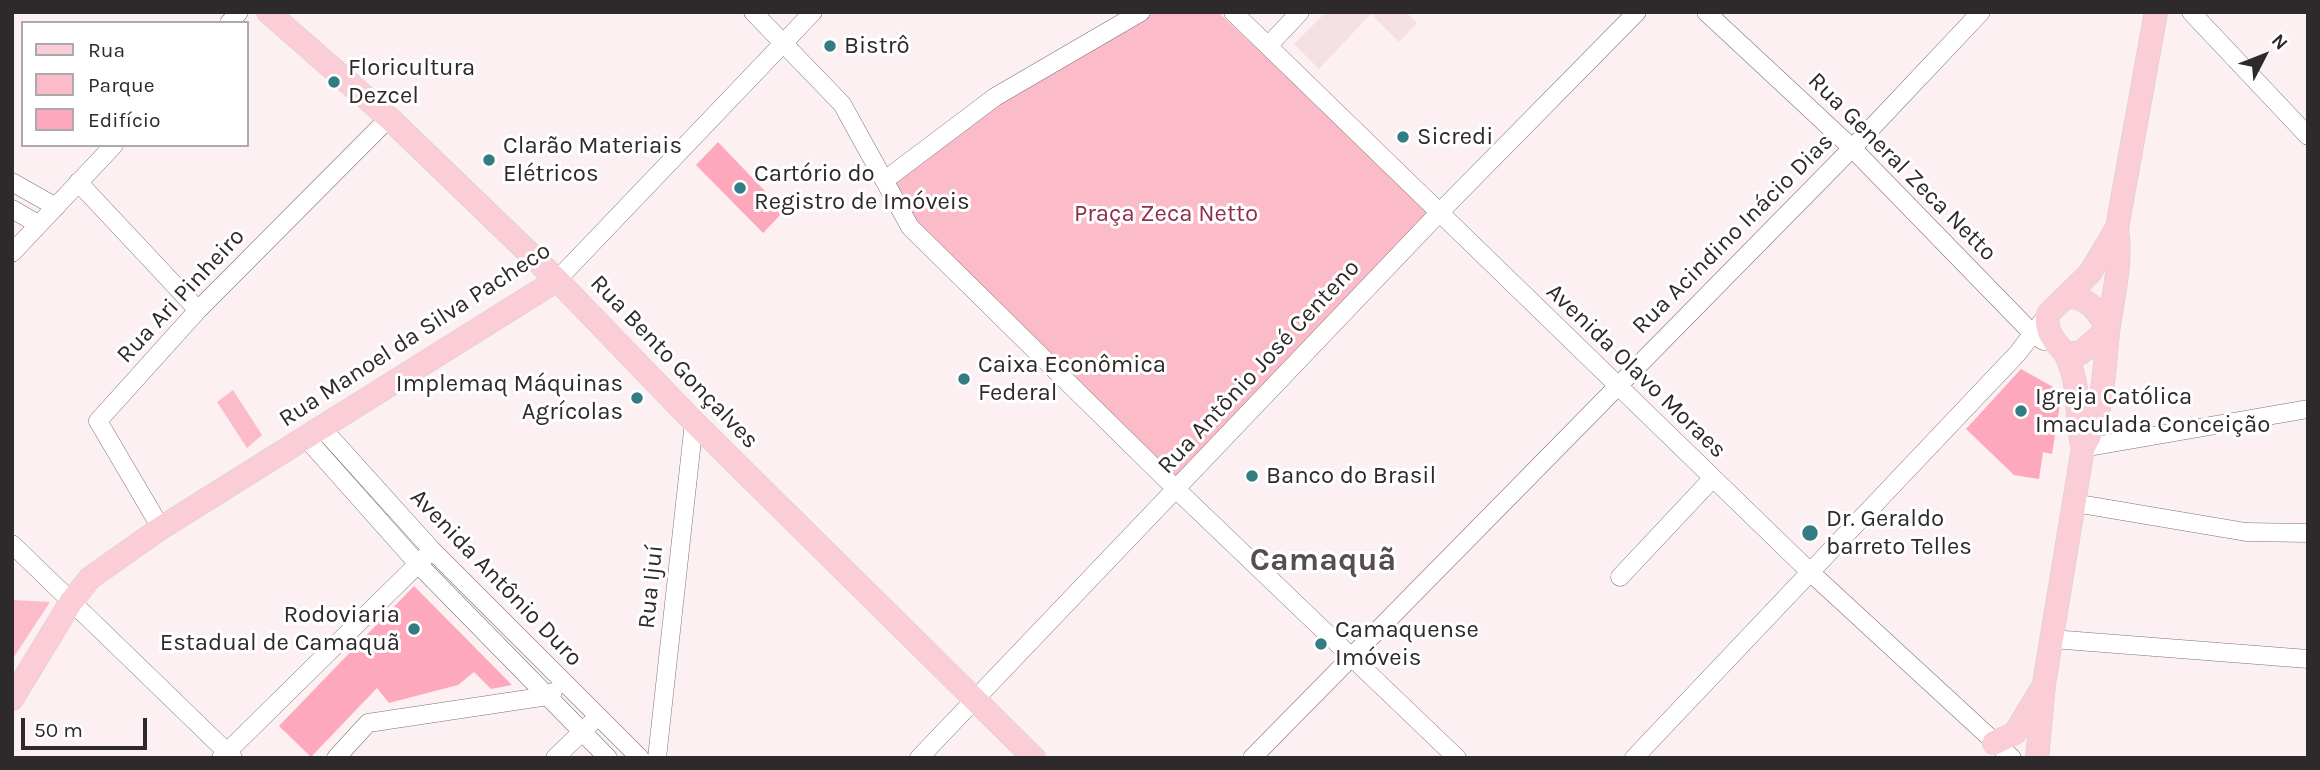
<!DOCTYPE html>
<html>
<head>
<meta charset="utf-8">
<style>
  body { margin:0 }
  #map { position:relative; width:2320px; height:770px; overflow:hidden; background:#fcf0f2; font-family:Karla,sans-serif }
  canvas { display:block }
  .frame { position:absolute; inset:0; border:14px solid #2e292a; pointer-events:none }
  .legend { position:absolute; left:21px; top:21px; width:228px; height:126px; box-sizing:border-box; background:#fff; border:2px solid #aba9aa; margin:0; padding:9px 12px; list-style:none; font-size:21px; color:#2e292a }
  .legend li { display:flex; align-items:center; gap:14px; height:35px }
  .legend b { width:35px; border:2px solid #aba9aa }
  .north { position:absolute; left:2229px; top:21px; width:70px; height:70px; -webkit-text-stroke:5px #fff; paint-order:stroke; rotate:48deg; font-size:19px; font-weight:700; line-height:28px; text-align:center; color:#2e292a }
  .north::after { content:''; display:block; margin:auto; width:24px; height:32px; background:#2e292a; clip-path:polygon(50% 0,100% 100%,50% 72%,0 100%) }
  .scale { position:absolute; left:21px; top:718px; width:126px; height:32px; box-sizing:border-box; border:4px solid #2e292a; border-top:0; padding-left:9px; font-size:21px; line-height:24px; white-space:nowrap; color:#2e292a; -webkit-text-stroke:5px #fff; paint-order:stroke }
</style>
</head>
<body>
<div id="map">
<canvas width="2320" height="770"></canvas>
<div class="frame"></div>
<ul class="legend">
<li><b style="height:9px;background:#fbcdd7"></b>Rua</li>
<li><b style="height:19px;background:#fbbbc8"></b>Parque</li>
<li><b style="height:19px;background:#fda8bc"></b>Edifício</li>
</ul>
<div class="north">N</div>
<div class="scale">50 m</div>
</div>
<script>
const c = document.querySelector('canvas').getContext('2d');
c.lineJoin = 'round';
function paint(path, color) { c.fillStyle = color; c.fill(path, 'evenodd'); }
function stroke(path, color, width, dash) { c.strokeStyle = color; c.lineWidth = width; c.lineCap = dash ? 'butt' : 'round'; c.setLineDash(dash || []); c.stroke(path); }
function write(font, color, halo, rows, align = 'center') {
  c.font = font + ' Karla,sans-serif'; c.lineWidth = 6; c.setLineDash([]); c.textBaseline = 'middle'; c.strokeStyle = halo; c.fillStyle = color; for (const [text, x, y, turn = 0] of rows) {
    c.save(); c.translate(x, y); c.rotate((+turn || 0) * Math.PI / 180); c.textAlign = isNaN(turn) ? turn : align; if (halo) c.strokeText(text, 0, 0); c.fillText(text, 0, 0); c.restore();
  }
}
paint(new Path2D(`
  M1326 12H1406L1417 23 1399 42 1371 14 1319 69 1294 44Z`), '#f5e1e4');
paint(new Path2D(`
  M1144 12H1218L1433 213 1178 481 914 221 893 182 1001 101Z
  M233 390 262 435 247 448 217 402Z
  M12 600 50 602 12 660Z`), '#fbbbc8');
paint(new Path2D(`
  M718 142 784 211 763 233 696 165Z
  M2021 369 2062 392 2052 454 2043 452 2039 479 2014 475 1966 429Z
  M414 586 512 685 491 689 474 672 458 685 389 703 377 688 311 757 279 726Z`), '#fda8bc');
const minor = new Path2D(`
  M753 12 842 104 910 227 1177 490 1457 758
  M1233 12 1809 571 2012 758
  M1706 12 1852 148 2034 335 2044 341
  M2191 12 2308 136
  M229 23 239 12
  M1268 46 1300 12
  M885 180 995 97 1141 12
  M12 182 56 207
  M78 182 198 310
  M12 209 38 224
  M12 253 114 145
  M557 280 813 12
  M322 428 432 550 640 758
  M306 438 418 564 608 758
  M2083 448 2308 409
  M2074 503 2246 532 2308 533
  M161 528 98 421 198 310 389 118
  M12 544 233 758
  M1620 577 1712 479
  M2052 639 2308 659
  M221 758 425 557
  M336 758 368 723 548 696 553 692
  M555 758 590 724
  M657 758 694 422
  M919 758 1438 214 1637 12
  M1252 758 1863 137 1981 12
  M1634 758 2017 354 2048 314`);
const major = new Path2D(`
  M268 12 389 118 557 280 694 422 1034 758
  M2067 297C2089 297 2097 311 2108 328L2081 353H2065C2054 341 2045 331 2048 314L2090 273 2117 228 2156 12
  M2065 353C2083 390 2073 411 2083 448
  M12 699 71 602 90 578 161 528 557 280
  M1994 743 2015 733 2041 690
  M2037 758 2044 684 2083 448C2106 410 2103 368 2109 325 2114 292 2122 261 2117 228`);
stroke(minor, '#7d7375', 19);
stroke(major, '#d1d0d0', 24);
stroke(minor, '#fff', 18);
stroke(major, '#fbcdd7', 23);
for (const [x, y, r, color] of [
  [830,46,7,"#347c84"],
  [334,82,7,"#347c84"],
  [1403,137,7,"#347c84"],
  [489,160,7,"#347c84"],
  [740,188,7,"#347c84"],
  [964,379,7,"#347c84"],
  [637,398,7,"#347c84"],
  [2021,411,7,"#347c84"],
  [1252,476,7,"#347c84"],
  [1810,533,9,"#347c84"],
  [414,629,7,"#347c84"],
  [1321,644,7,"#347c84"]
]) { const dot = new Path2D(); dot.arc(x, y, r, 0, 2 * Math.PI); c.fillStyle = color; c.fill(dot); stroke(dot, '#fff', 2.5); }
write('24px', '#2e292a', '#fff', [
  ["Bistrô",844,46],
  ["Floricultura",348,68],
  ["Dezcel",348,96],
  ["Sicredi",1417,137],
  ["Clarão Materiais",503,146],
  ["Elétricos",503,174],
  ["Cartório do",754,174],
  ["Registro de Imóveis",754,202],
  ["Caixa Econômica",978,365],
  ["Federal",978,393],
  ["Implemaq Máquinas",623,384,"right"],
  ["Agrícolas",623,412,"right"],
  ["Igreja Católica",2035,397],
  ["Imaculada Conceição",2035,425],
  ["Banco do Brasil",1266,476],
  ["Dr. Geraldo",1826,519],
  ["barreto Telles",1826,547],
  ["Rodoviaria",400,615,"right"],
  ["Estadual de Camaquã",400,643,"right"],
  ["Camaquense",1335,630],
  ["Imóveis",1335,658]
], 'left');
write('24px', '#2e292a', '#fff', [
  ["Rua General Zeca Netto",1902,167,45],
  ["Rua Acindino Inácio Dias",1733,234,-45],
  ["Rua Ari Pinheiro",181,296,-47],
  ["Rua Manoel da Silva Pacheco",415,335,-33],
  ["Rua Bento Gonçalves",674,362,46],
  ["Rua Antônio José Centeno",1259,367,-47],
  ["Avenida Olavo Moraes",1636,371,44],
  ["Avenida Antônio Duro",496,578,46],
  ["Rua Ijuí",651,587,-84]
]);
write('24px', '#8f2f4d', '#fff', [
  ["Praça Zeca Netto",1166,214]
]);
write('bold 32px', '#564d4e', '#fff', [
  ["Camaquã",1323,561]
]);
</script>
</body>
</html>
